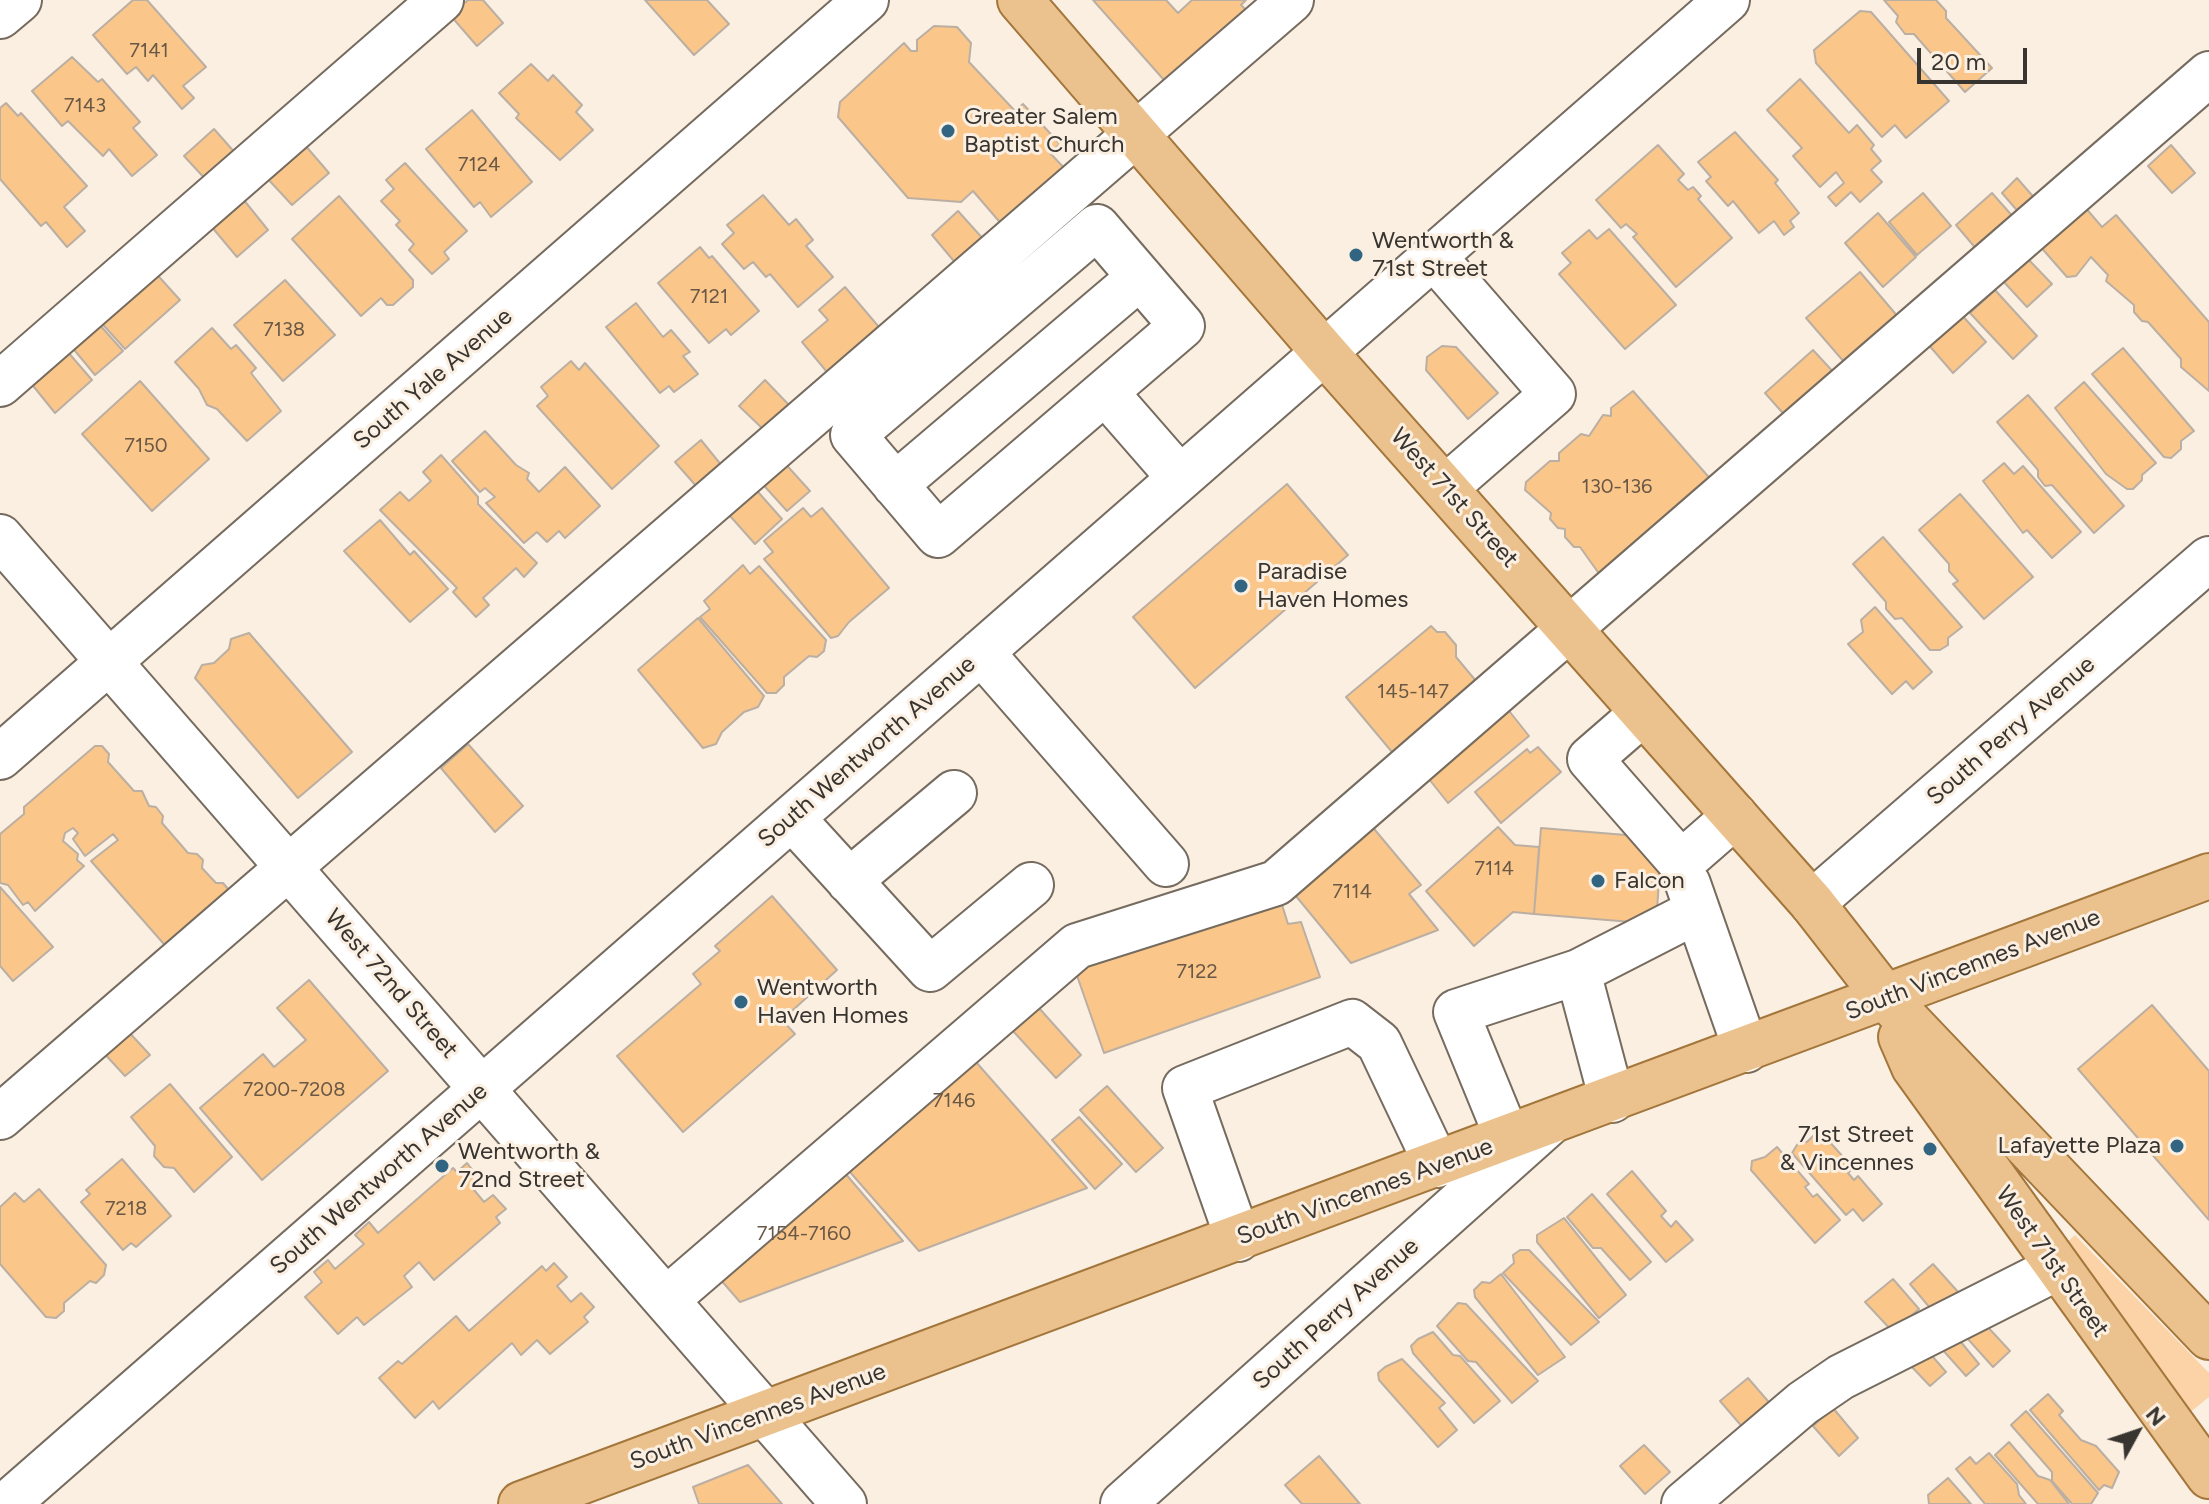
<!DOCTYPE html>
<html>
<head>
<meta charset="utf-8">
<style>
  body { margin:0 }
  #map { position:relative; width:2209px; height:1504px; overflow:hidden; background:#fbefe2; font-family:Figtree,sans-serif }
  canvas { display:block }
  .north { position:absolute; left:2097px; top:1392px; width:80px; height:80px; -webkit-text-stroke:6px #fbefe2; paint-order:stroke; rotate:50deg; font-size:22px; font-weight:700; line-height:32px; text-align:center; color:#38342f }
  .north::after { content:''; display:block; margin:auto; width:28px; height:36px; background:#38342f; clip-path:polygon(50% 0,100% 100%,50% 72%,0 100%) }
  .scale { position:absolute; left:1917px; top:48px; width:110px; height:36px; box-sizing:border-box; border:4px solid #38342f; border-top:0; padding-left:10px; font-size:24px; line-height:28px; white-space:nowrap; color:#38342f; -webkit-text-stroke:6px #fbefe2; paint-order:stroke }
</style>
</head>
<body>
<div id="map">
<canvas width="2209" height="1504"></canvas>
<div class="north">N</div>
<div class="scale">20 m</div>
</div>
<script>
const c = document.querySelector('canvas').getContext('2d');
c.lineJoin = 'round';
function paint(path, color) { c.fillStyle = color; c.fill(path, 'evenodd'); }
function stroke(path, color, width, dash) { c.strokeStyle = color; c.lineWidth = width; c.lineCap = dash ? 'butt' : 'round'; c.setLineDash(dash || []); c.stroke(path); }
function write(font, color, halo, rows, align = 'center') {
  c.font = font + ' Figtree,sans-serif'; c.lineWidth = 6; c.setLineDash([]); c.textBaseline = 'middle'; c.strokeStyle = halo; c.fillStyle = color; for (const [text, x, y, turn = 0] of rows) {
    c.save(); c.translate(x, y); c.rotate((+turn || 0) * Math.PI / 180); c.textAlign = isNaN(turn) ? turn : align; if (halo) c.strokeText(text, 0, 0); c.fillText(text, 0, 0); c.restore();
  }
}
paint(new Path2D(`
  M2075 1235 2209 1373V1397L2188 1414 2063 1246Z`), '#fbd3a6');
const building = new Path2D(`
  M133 0H147L206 67 183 86 194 98 182 109 153 75 148 81 136 67 127 74 93 35Z
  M468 0H483L503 23 477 46 450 15Z
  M645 0H707L729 24 694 55Z
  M1093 0H1166L1178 13 1192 0H1246L1241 5 1254 18 1172 89Z
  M1884 0H1936L1946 11V18L1992 68 1965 92 1914 34H1905L1896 22 1898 16Z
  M1860 11 1871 12 1949 101 1906 138 1895 125 1882 137 1816 63 1814 50Z
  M934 26 957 27 971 43 969 62 1015 111 1023 104 1060 144 1050 153 1067 171 1004 227 973 191 961 202 908 198 838 117 840 102 904 43 911 51H917V40Z
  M72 57 98 82 102 79 140 122 133 128 157 155 132 176 109 149 103 156 68 121 62 126 32 91Z
  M531 64 548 81 553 75 582 105 576 112 593 130 560 160 516 118 519 114 499 93Z
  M1800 79 1849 133 1857 125 1874 145 1871 149 1881 161 1871 170 1882 182 1860 202 1851 192 1836 206 1828 197 1844 183 1836 172 1820 187 1793 156 1802 148 1767 110Z
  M6 103 18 116 21 113 87 186 64 207 85 231 67 247 46 222 41 226 0 179V108Z
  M472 110 532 182 491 217 480 202 474 207 426 149Z
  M214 129 237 155 208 182 184 156Z
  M1735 132 1778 180 1775 183 1799 213 1790 221 1794 227 1784 235 1774 221 1759 233 1733 201 1728 206 1706 181 1711 177 1698 162Z
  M304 144 329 173 292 205 266 177Z
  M1658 145 1684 174 1678 180 1688 190 1693 187 1701 196 1698 199 1732 238 1676 287 1633 237 1637 234 1626 224 1621 228 1596 200Z
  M2171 145 2195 173 2172 193 2148 166Z
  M405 163 467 231 444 252 449 259 432 274 409 250 414 244 396 225 400 221 381 201 394 189 386 180Z
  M2017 178 2037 201 2021 215 2002 193Z
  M1923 193 1951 226 1917 255 1889 222Z
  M1992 193 2015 219 1978 251 1956 225Z
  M763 195 789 225 796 219 813 240 806 246 833 277 798 307 770 274 766 277 753 262 744 269 722 244 734 233 727 225Z
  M339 196 413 280V287L393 305H387L381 298 361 316 292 239Z
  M243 199 268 230 237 257 211 226Z
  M2084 206 2102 227 2116 215 2209 322V391L2181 367V359L2148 322 2142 321 2134 312V305L2106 281 2108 275 2091 257 2076 276 2067 277 2039 245Z
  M958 211 985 241 958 266 932 235Z
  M1878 213 1916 257 1883 287 1845 243Z
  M1609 229 1676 305 1625 349 1559 274 1571 263 1562 253 1589 230 1597 239Z
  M700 247 709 258 712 256 759 311 731 335 726 329 709 343 658 283Z
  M2028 259 2052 284 2027 307 2003 281Z
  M152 269 180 300 125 349 97 318Z
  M1860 272 1899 318 1845 363 1806 318Z
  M285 280 335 335 283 381 234 325Z
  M845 287 884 333 832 378 802 342 828 320 819 310Z
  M1995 290 2037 336 2013 359 1970 313Z
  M636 303 663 337 671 330 690 352 683 356 698 374 674 392 669 386 660 393 606 327Z
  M1960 313 1986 342 1953 373 1927 343Z
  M98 323 123 351 95 375 71 346Z
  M212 328 231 349 236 345 256 368 251 373 281 411 247 441 217 409 207 405 199 389 175 362Z
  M1442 346 1456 347 1498 393 1468 419 1426 370 1427 357Z
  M2123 348 2194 431 2181 441V449L2171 458 2164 457 2092 374Z
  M1813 350 1837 376 1789 420 1765 393Z
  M67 351 92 380 55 413 30 382Z
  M571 361 579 370 585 363 659 446 612 489 537 406 548 396 541 387Z
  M765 380 789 405 764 430 739 406Z
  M140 381 209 459 152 511 82 434Z
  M2084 382 2156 463 2142 475V480L2133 489H2127L2106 474 2055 408Z
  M1633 391 1714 483 1600 575 1580 547H1574L1565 537V529L1558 528 1550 519 1551 513 1525 490 1526 482 1550 461H1559V453L1581 434 1589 436 1603 415 1611 416V408Z
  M2028 395 2124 506 2094 533 2052 485 2045 486 2038 477V470L1997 422Z
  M485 431 516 465 529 473 527 479 539 492 565 467 600 506 565 538 559 531 547 542 537 532 524 543 486 503 495 497 485 488 480 492 452 461Z
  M701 440 722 466 697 487 675 462Z
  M441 455 478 497V504L537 563 524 577 516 568 483 598 489 605 476 617 453 592 457 588 380 510 400 492 409 501 431 481 423 472Z
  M781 459 810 491 787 511 758 479Z
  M2004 463 2014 474 2023 466 2081 532 2052 558 2027 530 2023 533 1983 481Z
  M751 484 782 519 755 544 723 508Z
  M1287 484 1348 555 1195 688 1133 617Z
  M1960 494 2033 577 1984 619 1953 584 1958 581 1949 571V564L1919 530Z
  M803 508 811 517 822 508 889 588 849 622 838 636 831 638 764 559 773 552 764 541Z
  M380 520 410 555 414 551 448 589 410 622 344 551Z
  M1883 537 1962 627 1948 638V645L1940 650H1930L1902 618 1895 619 1886 609V602L1853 564Z
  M743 565 750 574 759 566 826 640 824 651 817 657 809 656 784 677V685L776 693H767L700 617 710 609 704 601Z
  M1875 607 1932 672 1913 689 1906 681 1892 694 1848 644 1863 632 1861 620Z
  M698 618 764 696 758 707 744 712 722 732 716 744 703 748 638 670Z
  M1431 626 1437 632H1445L1456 645V657L1481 687 1397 758 1346 697Z
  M249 633 352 752 298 798 195 678 202 665 214 663 229 649 231 639Z
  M1502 702 1529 736 1448 803 1421 769Z
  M468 744 523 806 495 832 441 768Z
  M95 746H102L109 754 108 762 134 791H142L149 806 156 807 163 816 162 823 188 853 197 854 203 860 202 868 216 883H223L228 889 230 898 170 951 91 861 118 840 113 834 85 856 73 839 78 833 73 828 65 833 63 841 78 854 77 860 84 866 35 911 28 902 23 905 8 885 0 883V834L24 814V807Z
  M1538 747 1561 772 1501 823 1475 792 1527 749 1530 753Z
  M1370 824 1421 885 1409 894 1438 930 1351 963 1291 890Z
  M1498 827 1515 845 1539 847 1534 914 1513 912 1474 946 1426 891Z
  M1541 828 1662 838 1656 924 1534 914Z
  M0 887 53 947 13 981 0 966Z
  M1279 895 1288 924 1301 922 1320 977 1104 1053 1074 967Z
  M772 896 837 970 782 1020 795 1034 683 1132 617 1056 701 984 693 974 720 951 715 946Z
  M309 980 388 1071 262 1180 200 1108 263 1054 274 1067 306 1040 277 1008Z
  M2152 1005 2209 1071V1220L2078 1069Z
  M1039 1008 1081 1055 1056 1078 1013 1031Z
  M126 1029 150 1055 125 1076 101 1050Z
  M961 1045 1087 1188 919 1251 836 1156Z
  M170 1084 232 1157 194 1192 174 1168 164 1167 154 1156 155 1146 131 1117Z
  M1107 1086 1163 1148 1136 1172 1080 1110Z
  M1079 1117 1122 1164 1095 1189 1052 1140Z
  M1819 1130 1853 1168 1848 1173 1854 1180 1858 1176 1882 1204 1863 1221 1853 1209 1846 1215 1792 1153 1800 1140 1807 1142Z
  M1777 1147 1809 1184 1805 1187 1813 1197 1817 1194 1840 1220 1815 1243 1751 1170 1752 1161 1765 1157Z
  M122 1159 171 1216 136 1247 131 1243 123 1250 81 1202 90 1194 86 1190Z
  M467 1163 479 1178 470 1185 484 1202 493 1195 506 1209 496 1217 500 1223 434 1280 419 1262 404 1276 412 1287 364 1325 357 1317 338 1334 305 1297 322 1282 314 1272 328 1260 335 1269 364 1244 355 1235 369 1222 378 1233 453 1168 457 1172Z
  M838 1165 903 1241 740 1302 693 1248Z
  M1632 1171 1666 1211 1661 1216 1671 1227 1676 1221 1693 1240 1666 1262 1607 1194Z
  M39 1189 106 1265 104 1275 96 1283 90 1281 64 1303V1311L56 1318 46 1317 0 1264V1207L15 1193 24 1202Z
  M1592 1194 1651 1262 1630 1280 1601 1248H1593L1567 1217Z
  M1564 1218 1626 1295 1599 1318 1537 1242V1235Z
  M1520 1250H1529L1599 1322 1571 1345 1503 1273 1514 1263 1513 1255Z
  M554 1263 567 1277 557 1286 571 1302 581 1293 594 1307 584 1317 588 1322 550 1354 537 1340 521 1355 512 1343 439 1409 433 1401 415 1418 379 1378 398 1361 402 1364 456 1316 469 1331 542 1266 546 1271Z
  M1933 1264 1959 1293 1935 1314 1910 1284Z
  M1501 1274 1565 1357 1538 1375 1475 1297 1474 1290 1482 1282 1490 1283Z
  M1893 1279 1919 1309 1893 1332 1865 1302Z
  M1458 1303 1466 1304 1538 1381 1512 1403 1476 1362 1468 1361 1437 1326Z
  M1984 1323 2010 1351 1993 1367 1967 1338Z
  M1433 1332 1453 1355 1460 1356 1500 1401 1474 1423 1413 1353 1411 1346 1418 1339Z
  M1956 1336 1979 1364 1966 1376 1941 1348Z
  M1927 1350 1946 1372 1930 1386 1910 1365Z
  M1402 1359 1445 1403 1439 1408 1457 1430 1438 1447 1379 1380 1378 1373 1385 1367Z
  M1748 1378 1773 1407 1745 1430 1720 1401Z
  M2048 1394 2063 1411 2059 1415 2081 1440 2096 1446 2119 1472 2112 1488 2104 1485 2099 1490 2030 1410Z
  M1833 1408 1858 1438 1839 1456 1813 1426Z
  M2026 1411 2098 1493 2091 1504H2072L2052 1481V1472L2011 1425Z
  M2009 1442 2038 1476 2050 1480 2069 1504H2038L1995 1455Z
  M1644 1445 1670 1472 1645 1494 1620 1466Z
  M1989 1453 2017 1484 2019 1495 2026 1504H1985L1956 1469 1970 1457 1976 1464Z
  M1319 1456 1360 1504H1302L1285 1485Z
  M748 1465 782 1504H699L693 1487Z
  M1948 1478 1971 1504H1929L1928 1495Z`);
paint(building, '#fbc689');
stroke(building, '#baafa2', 2);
const minor = new Path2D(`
  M0 16 19 0
  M1097 227 1182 326 938 535 853 435Z
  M1434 257 1553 394 1445 488
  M0 384 441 0
  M1105 392 1180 478
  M895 485 1140 277
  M0 537 844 1504
  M981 652 1166 864
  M1643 713 1590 759 1681 863 1735 816
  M0 757 866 0
  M792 818 930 969 1031 885
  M849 881 954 793
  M1688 884 1746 1050
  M1812 903 2209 559
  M1612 1100 1578 972 1697 911
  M0 1117 1291 0
  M1508 1139 1456 1012 1578 972
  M1238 1239 1185 1088 1352 1022 1379 1043 1437 1165
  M667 1299 1077 946 1276 883 2209 74
  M7 1504 1727 0
  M1123 1504 1549 1123
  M1684 1504 1803 1403 1841 1377 2057 1268`);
const major = new Path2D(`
  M1020 0 1324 352 1812 903 1886 998 2209 1337
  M1901 1037 1914 1067 2209 1476
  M521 1504 2209 876`);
stroke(minor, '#756b5f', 48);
stroke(major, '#a3763b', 48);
stroke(minor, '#fff', 44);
stroke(major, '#ebc28d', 44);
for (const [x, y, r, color] of [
  [948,131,8,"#316581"],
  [1356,255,8,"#316581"],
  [1241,586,8,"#316581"],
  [1598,881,8,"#316581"],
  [741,1002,8,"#316581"],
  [2177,1146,8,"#316581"],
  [1930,1149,8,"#316581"],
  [442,1166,8,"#316581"]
]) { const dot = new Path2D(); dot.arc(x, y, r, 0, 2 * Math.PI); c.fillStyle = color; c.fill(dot); stroke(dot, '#fbefe2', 3); }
write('20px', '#695846', null, [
  ["7141",149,51],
  ["7143",85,106],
  ["7124",479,165],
  ["7121",709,297],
  ["7138",284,330],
  ["7150",146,446],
  ["130-136",1617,487],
  ["145-147",1413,692],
  ["7114",1494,869],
  ["7114",1352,892],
  ["7122",1197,972],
  ["7200-7208",294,1090],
  ["7146",954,1101],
  ["7218",126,1209],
  ["7154-7160",804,1234]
]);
write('24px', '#38342f', '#fbefe2', [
  ["Greater Salem",964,117],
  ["Baptist Church",964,145],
  ["Wentworth &",1372,241],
  ["71st Street",1372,269],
  ["Paradise",1257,572],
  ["Haven Homes",1257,600],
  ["Falcon",1614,881],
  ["Wentworth",757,988],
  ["Haven Homes",757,1016],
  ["71st Street",1914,1135,"right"],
  ["& Vincennes",1914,1163,"right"],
  ["Lafayette Plaza",2161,1146,"right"],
  ["Wentworth &",458,1152],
  ["72nd Street",458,1180]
], 'left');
write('24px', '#38342f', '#fbefe2', [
  ["South Yale Avenue",433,379,-41],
  ["West 71st Street",1454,498,48],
  ["South Perry Avenue",2011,731,-41],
  ["South Wentworth Avenue",867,752,-41],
  ["South Vincennes Avenue",1973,965,-21],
  ["West 72nd Street",391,984,49],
  ["South Wentworth Avenue",379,1179,-41],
  ["South Vincennes Avenue",1365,1192,-20],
  ["West 71st Street",2052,1262,55],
  ["South Perry Avenue",1336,1314,-42],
  ["South Vincennes Avenue",758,1417,-20]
]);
</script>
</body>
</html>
